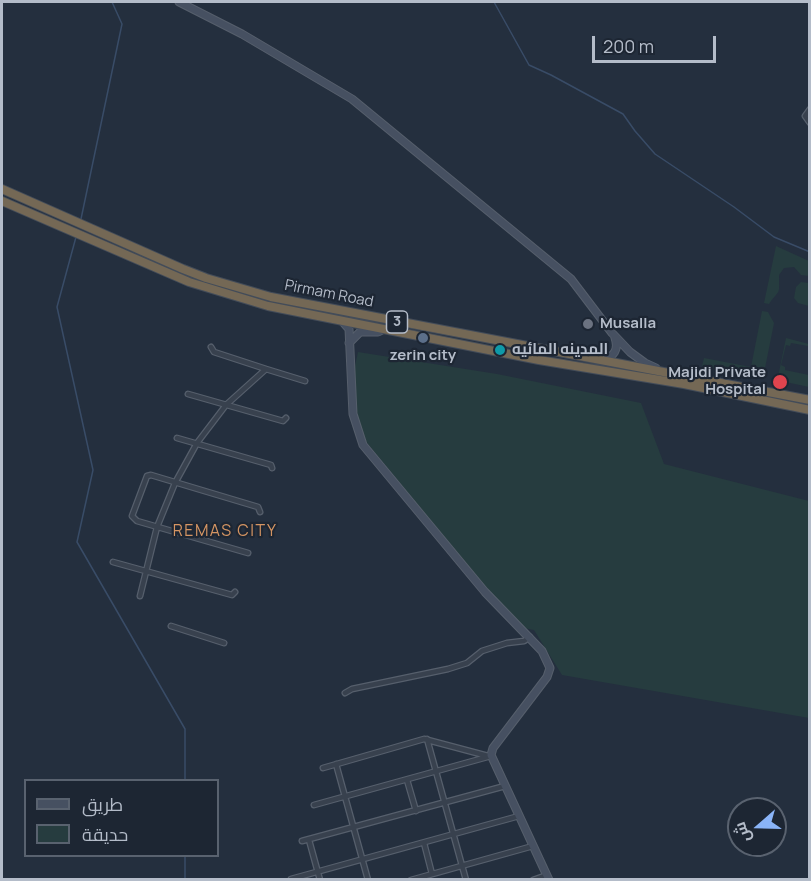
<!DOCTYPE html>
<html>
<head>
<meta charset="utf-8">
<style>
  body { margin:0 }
  #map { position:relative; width:811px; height:881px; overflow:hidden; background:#242f3e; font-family:Manrope,Cairo,sans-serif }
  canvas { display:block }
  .frame { position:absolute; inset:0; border:3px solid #b4bcc9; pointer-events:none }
  .legend { position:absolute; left:24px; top:779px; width:195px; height:78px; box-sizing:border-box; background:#1d2633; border:2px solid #59626f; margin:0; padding:8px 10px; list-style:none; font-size:18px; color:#b4bcc9 }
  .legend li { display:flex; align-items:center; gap:12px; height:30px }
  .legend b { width:30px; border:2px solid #59626f }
  .north { position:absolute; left:727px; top:797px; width:60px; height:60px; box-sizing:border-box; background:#1d2633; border:2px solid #59626f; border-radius:50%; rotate:250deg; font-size:16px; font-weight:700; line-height:24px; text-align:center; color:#b4bcc9 }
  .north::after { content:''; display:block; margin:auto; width:21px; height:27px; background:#8ab4f8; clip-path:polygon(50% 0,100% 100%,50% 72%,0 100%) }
  .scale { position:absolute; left:592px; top:36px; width:124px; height:27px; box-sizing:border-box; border:3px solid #b4bcc9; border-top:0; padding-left:8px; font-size:18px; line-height:21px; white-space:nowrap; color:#b4bcc9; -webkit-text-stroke:4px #1d2633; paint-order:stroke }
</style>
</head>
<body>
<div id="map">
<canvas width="811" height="881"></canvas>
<div class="frame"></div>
<ul class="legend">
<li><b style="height:8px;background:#465061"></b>طريق</li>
<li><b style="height:16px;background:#263c3f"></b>حديقة</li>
</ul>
<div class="north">ش</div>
<div class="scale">200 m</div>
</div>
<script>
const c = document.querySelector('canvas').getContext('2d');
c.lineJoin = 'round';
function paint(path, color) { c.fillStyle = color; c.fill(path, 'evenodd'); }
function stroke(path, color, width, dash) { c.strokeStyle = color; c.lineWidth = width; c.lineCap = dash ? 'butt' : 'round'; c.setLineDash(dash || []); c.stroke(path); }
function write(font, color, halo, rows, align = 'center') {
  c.font = font + ' Manrope,Cairo,sans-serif'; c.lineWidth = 4.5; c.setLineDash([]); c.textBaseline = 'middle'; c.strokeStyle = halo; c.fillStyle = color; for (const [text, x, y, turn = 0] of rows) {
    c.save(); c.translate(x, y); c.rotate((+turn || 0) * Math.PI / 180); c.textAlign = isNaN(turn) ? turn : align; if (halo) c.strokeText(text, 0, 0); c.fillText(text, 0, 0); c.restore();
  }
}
paint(new Path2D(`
  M776 246 809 261V276L801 275 794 267 784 268 779 275C779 297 781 287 769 304L764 303Z
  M801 282 809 283V306L798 303 794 298 796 287Z
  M762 311 768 312 774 323 763 378 702 366 704 358 751 367Z
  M786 338 809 344V349L808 346 791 343 790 346 786 345 781 365 785 367V370L809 375V387L781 381V378L778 377Z
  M358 352 497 374 641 403 664 464 809 501V718L562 675 534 630 524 628 490 593 363 438 355 404 353 375Z`), '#263c3f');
stroke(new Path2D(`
  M494 2 529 65 551 75 623 114 635 131 655 154 734 207 774 237 810 252
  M81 219 122 24 112 2
  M76 237 57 307 93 470 77 542 185 729V780
  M185 856V880`), '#394c67', 1.5);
const street = new Path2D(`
  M810 109 805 116 810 123
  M211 347 214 352 266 369
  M188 394 283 421 286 418
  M177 438 271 465 272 468
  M248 553 137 521 132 516 147 476 151 475 258 507 260 512
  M113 562 232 595 235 592
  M140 596 157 527 175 483 197 443 226 405 266 369 305 381
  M171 626 224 643
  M345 693 352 689 448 669 467 663 482 651 507 643 524 641 530 637
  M427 739 466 880
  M336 764 368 880
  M323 768 424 739 488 756
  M407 780 416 811
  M314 805 491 756
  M309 840 320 880
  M302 841 505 786
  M424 843 432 874
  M291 879 519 816
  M411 880 533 846
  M533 880 547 875`);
const secondary = new Path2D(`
  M179 2 242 34 352 99 571 279 612 333 630 352 645 363 656 368
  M342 321 349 329 353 414 363 445 485 592 542 651 550 668 547 677 493 748 491 755 549 880
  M349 343 360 332H378L384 329
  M602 359C614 358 619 349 615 338`);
const highway = new Path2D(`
  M2 189 183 269 206 278 271 297 810 400
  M2 201 189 282 268 306 539 360 684 384 810 410`);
stroke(street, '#565f6c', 7);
stroke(secondary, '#565f6c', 9);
stroke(highway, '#434c59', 10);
stroke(street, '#38414e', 4.5);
stroke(secondary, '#465061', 7);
stroke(highway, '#746855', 8);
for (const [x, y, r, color] of [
  [588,324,6,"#6b7280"],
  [423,338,6,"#5c6f8a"],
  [500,350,6,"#0f9aa8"],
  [780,382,8,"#e0444e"]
]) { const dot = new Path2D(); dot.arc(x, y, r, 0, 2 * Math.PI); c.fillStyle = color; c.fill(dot); stroke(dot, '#1d2633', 2); }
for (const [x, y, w] of [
  [397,322,21]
]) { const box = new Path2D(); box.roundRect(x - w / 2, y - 11, w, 22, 4.5); c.fillStyle = '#1d2633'; c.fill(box); stroke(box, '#b4bcc9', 1.5); }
write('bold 14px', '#b4bcc9', null, [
  ["3",397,322]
]);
write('15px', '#b4bcc9', '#1d2633', [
  ["Pirmam Road",329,294,11]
]);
write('bold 15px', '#b4bcc9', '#1d2633', [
  ["Musalla",600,324],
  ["المدينه المائيه",512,350],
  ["zerin city",423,356,"center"],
  ["Majidi Private",766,373,"right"],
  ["Hospital",766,390,"right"]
], 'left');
c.letterSpacing = '1.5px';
write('16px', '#d59563', '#1d2633', [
  ["REMAS CITY",225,532]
]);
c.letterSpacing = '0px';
</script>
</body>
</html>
